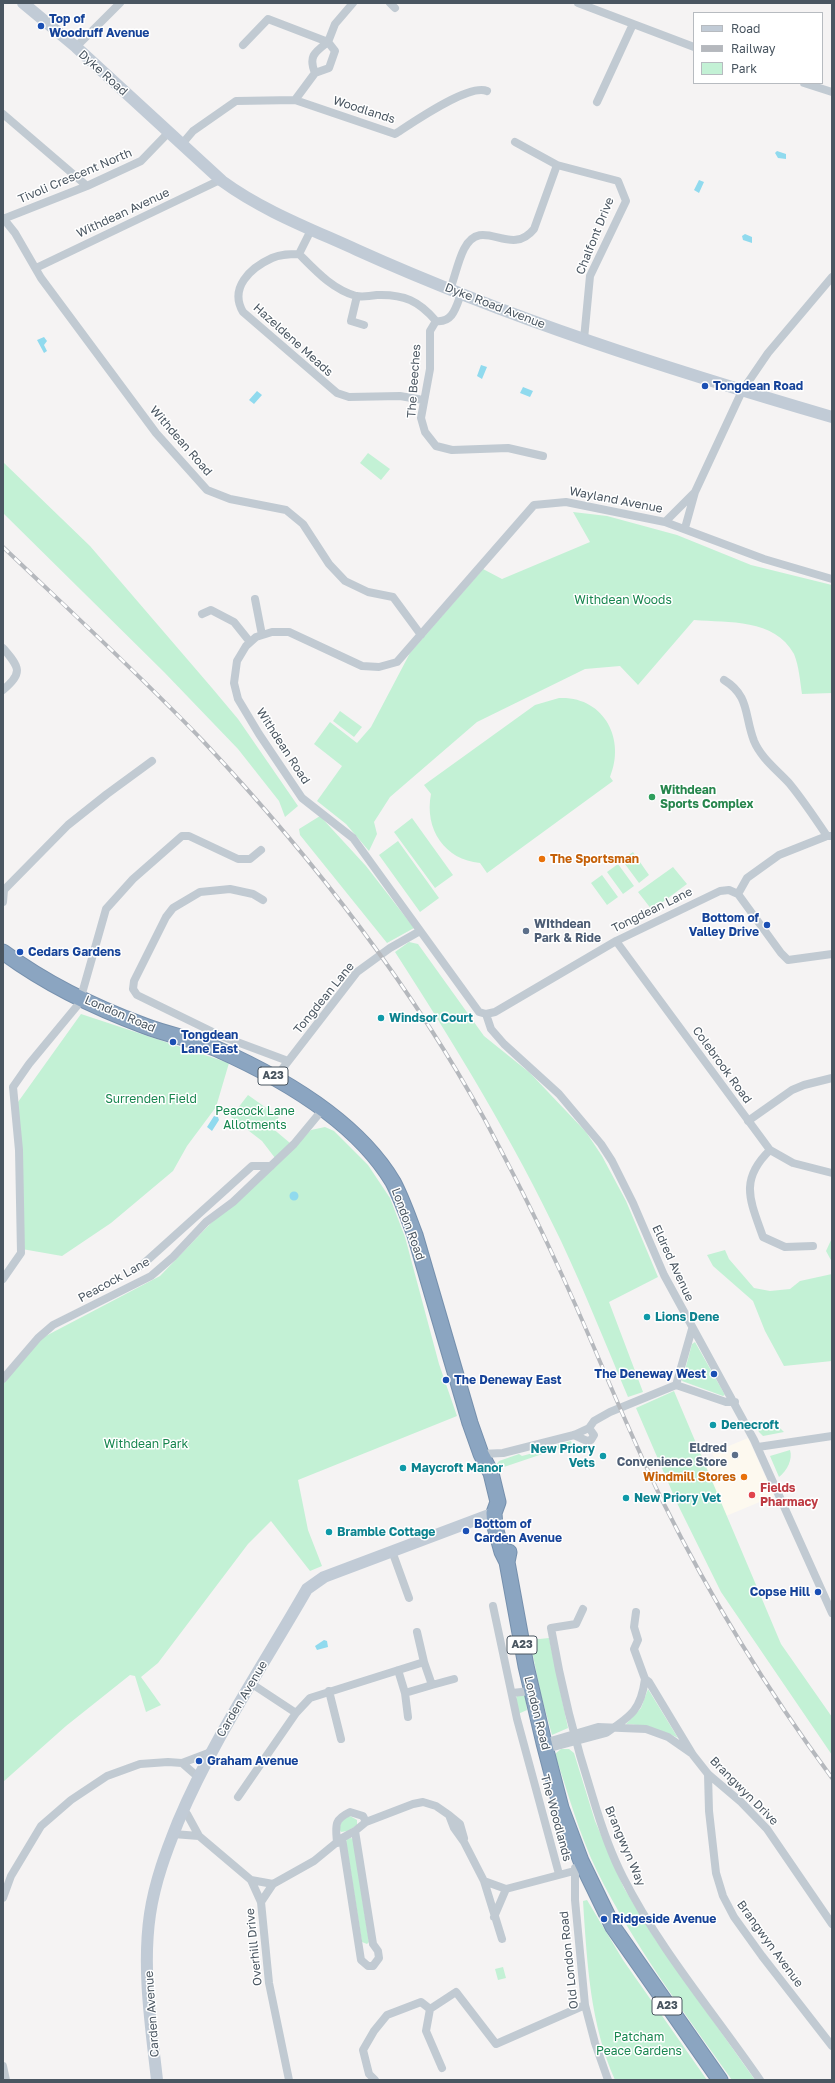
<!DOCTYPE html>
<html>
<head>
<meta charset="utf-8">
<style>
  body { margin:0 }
  #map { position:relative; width:835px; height:2083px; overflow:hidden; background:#f5f3f3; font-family:"Golos Text",sans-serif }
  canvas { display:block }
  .frame { position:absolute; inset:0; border:4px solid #4a5661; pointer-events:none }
  .legend { position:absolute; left:693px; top:12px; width:130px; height:72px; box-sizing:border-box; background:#fff; border:1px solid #b7bbc0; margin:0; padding:5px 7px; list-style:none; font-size:12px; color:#4a5661 }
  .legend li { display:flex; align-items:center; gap:8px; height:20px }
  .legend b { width:20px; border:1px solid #b7bbc0 }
</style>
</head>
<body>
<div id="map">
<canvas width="835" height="2083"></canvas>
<div class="frame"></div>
<ul class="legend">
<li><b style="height:5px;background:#c1cbd6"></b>Road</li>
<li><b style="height:5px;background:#b5b8bd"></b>Railway</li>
<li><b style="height:11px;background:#c3f1d5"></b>Park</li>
</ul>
</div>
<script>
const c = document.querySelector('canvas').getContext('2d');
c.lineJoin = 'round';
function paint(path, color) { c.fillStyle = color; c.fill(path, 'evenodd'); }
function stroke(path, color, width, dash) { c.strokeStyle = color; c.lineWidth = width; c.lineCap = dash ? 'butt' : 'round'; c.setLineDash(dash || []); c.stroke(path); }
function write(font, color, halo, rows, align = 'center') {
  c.font = font + ' "Golos Text",sans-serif'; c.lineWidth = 3; c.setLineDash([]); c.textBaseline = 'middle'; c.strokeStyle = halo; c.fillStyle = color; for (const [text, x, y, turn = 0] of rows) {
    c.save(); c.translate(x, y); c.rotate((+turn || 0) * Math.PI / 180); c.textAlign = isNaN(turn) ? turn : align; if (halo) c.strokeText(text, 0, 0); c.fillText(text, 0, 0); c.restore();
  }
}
paint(new Path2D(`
  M748 1438 774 1496 726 1516 703 1463 715 1459 712 1453Z`), '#fdf9ef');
paint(new Path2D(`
  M368 453 390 469 381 480 360 463Z
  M3 462 90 546 212 688 238 719 298 806 285 817 279 801 238 749 164 672 3 513Z
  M573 512 607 516 677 535 751 565 832 585V693L802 694C800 681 799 666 794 654 774 618 729 623 694 620L638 685 620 666 585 669 477 722 390 797 374 822 377 834 369 851 346 824 317 801 342 766 314 744 330 722 357 743 371 727 410 653 483 569 502 579 590 542Z
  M559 698C604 696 626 739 610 777L613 781 487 873 480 863C445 860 424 829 431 794L424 785 535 705Z
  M340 711 362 727 354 737 333 721Z
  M320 816 366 866 414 928 387 943 300 835 299 829Z
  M412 818 453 875 435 888 394 832Z
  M398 841 439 898 420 912 379 855Z
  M633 852 649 875 639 883 622 860Z
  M618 864 634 886 623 894 607 872Z
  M673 867 687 884 652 910 638 892Z
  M602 875 618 897 607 905 591 883Z
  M409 942 418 944 484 1036 530 1073 586 1132 602 1156 626 1201 658 1277 609 1302 643 1392 628 1397C606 1345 585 1292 561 1241 513 1140 455 1045 395 952Z
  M81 1014 229 1063 216 1107 187 1146 173 1171 111 1223 62 1256 22 1249 18 1102Z
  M248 1095 279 1117 271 1127 290 1143 275 1158 262 1141 231 1117Z
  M325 1127 334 1131 368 1165 390 1198 405 1237 439 1364 457 1416 298 1480 308 1530 322 1566 310 1571 271 1521 248 1544 158 1663 141 1677 161 1705 146 1712 135 1676 130 1675 66 1726 3 1782V1384L40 1339 160 1276 210 1224 311 1130Z
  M832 1238V1262L826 1251Z
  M725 1250 729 1259 754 1288 770 1291 790 1289 800 1281 832 1274V1361L784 1366 765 1331 753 1301 713 1266 707 1255Z
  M695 1342 725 1395 723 1396 682 1381 692 1344Z
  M674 1391 781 1644 832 1717V1755L721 1592 677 1503 636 1408Z
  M766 1421 778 1426 784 1432 763 1436 759 1432 754 1422Z
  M571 1441 572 1444 498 1469 496 1465 499 1461 519 1454 522 1456C540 1452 553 1445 571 1441Z
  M790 1450C793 1459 787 1471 779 1477L770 1456Z
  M549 1638 568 1728 552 1735 540 1691 530 1640Z
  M648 1689 678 1738C660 1729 645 1725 626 1724L641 1708Z
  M525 1695 527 1710 518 1714 516 1699 517 1696Z
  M561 1749H569L574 1753 595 1821 624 1888 655 1939 755 2080H732C684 2012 634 1946 597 1871 579 1834 568 1793 555 1754Z
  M350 1816 357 1820V1825L348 1831 341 1832 339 1829 343 1818Z
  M351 1838 353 1839 369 1942 367 1944 362 1942 346 1842 347 1839Z
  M587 1900 623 1960 707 2080H615C590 2024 587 1962 583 1901Z
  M503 1967 506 1978 498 1980 495 1969Z`), '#c3f1d5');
paint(new Path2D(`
  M777 151 786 154V159L778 158 775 153Z
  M699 180 704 182 699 193 694 190Z
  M745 234 752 237V243L743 240 742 236Z
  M44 337 47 341 44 345 47 351 44 353 37 340Z
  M481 365 487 367 482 379 477 376Z
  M523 387 533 391 530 397 520 393Z
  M257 391 262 395 254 404 249 400Z
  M214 1116 218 1117 219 1120 212 1131 207 1127Z
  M289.5 1196a4.5 4.5 0 1 1 9 0a4.5 4.5 0 1 1-9 0Z
  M324 1640 327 1641 328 1647 317 1650 315 1646Z`), '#90daee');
const highway = new Path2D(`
  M3 952C45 983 96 1008 145 1026 168 1035 194 1039 217 1049 280 1077 356 1120 393 1182 402 1199 408 1217 415 1235L470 1423 481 1454 491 1473 498 1502 494 1513 495 1527 502 1552 507 1562
  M509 1552 507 1562 526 1666 544 1743 561 1808 581 1861 613 1927 720 2080`);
stroke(highway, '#7690ad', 17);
stroke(new Path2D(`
  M390 3 395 8
  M578 3 694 47
  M328 42 335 24 353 3
  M243 45 268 19 328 42
  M76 47 120 3
  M315 73C308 56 315 52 328 42
  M804 83 832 92
  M295 100 395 134C412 123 469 83 487 91
  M597 102 633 24
  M3 114 87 186
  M515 142 557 165
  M182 144 193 131 236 101 295 100 315 73 329 68 335 51 328 42
  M3 218 15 233 41 278 156 433 207 490 230 499 286 510 303 524 329 564 345 581 368 592 393 597 421 635
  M3 219 87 186 141 161 169 132
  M299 254 311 230
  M36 268 220 180
  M450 290C455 276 458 261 464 249 482 214 510 259 534 229L557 165 618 181 626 201 590 276 584 339
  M461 294C456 307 453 323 436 321L430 331V369L421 418 425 432 436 446 452 450 508 448 543 456
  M357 296 351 321 364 325
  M423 400 400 396 349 397 337 393 243 312C229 288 250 268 272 258 281 254 290 254 299 254 316 271 332 289 356 296 362 297 371 296 377 295 404 294 419 301 436 321
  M695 492 742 391 768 353 832 277
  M665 522 695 492 685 528
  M832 579 764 559 665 522 566 502 534 505 397 662 379 667 362 666 289 632H272L256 637 246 646 237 661 234 683 238 699 259 734 302 798 353 838 479 1012 486 1014 495 1012 616 941 720 891 729 890 738 894 781 953 788 960 832 954
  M255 599 262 635
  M202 614 211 610 234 622 250 642
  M3 648C19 667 24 672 3 690
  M724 680C750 696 744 715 754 741 761 758 777 770 789 783 803 800 815 818 827 836
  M3 891 68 825 107 794 152 761
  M738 894 747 878 779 855 827 836H832
  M263 900 253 894 230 889 200 892 173 908 166 917 134 981 133 989 137 995 221 1036 288 1061
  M3 902 4 890
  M616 941 770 1150 793 1163 832 1173
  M486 1014 491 1029 504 1044 559 1094 601 1144 612 1161 633 1203 664 1275 754 1440 832 1613
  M276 1077 357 972 390 948 420 931
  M748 1121 792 1090 804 1085 832 1078
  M770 1150C739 1180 750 1200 763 1237L785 1247 813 1246
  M141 1266 252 1166H271
  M3 1279 21 1253 19 1150 13 1087 29 1064 77 1006 81 997 106 909 133 879 182 836H189L238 859H250L261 850
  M692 1329 676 1385 726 1402H735
  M3 1379 38 1338 53 1325 151 1276 173 1257 206 1222 233 1202 294 1144 323 1109
  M574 1435 587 1441 591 1440 594 1435 589 1428
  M758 1447 832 1436
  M481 1454 503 1453 574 1435 589 1428 594 1421 610 1412 676 1385
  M392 1551 409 1598
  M493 1606 517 1719 559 1874
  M583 1609 576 1624 551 1628C561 1686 575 1742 593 1798 601 1825 610 1852 623 1877 660 1950 714 2013 760 2080
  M636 1612 634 1627 638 1640 634 1649 645 1679
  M417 1632 424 1662
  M252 1684 296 1713 310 1698 424 1662 432 1685 405 1693 398 1670
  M432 1685 454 1679
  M329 1691 341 1739
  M405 1693 408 1717
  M512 1693 531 1691
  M544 1743 598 1727 646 1729 668 1737 691 1753
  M546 1749 606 1733C631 1716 641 1710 645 1679L649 1682 693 1755 708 1774 741 1802 767 1829 832 1924
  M182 1763 211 1752
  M708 1774 709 1811 716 1873 723 1896 734 1917 762 1956 832 2046
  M238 1797 296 1713
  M183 1810 187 1814 199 1836
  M449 1815 460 1824 464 1838
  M173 1834 199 1836 251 1880 261 1902 269 1983 289 2080
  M342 1838 361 1960 368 1966H373L379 1958 378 1951 373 1944 355 1831
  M337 1843C336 1826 333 1820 350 1812L363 1816 366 1822
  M575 1868V1900L585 2005 595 2043 608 2080
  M251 1880 273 1884
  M484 1881 502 1939
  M3 1898 11 1876 41 1826 71 1800 107 1776 140 1764 168 1762 182 1763 198 1777
  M261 1902 273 1884 314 1861 342 1838 355 1831 366 1822 413 1804 423 1802 436 1806 449 1815 454 1828 464 1842 484 1881 506 1889 574 1871
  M494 1917 506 1889
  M3 2066 6 2080
  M442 2068 426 2031 430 2009 456 1992 496 2044 585 2005
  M375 2080 369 2074 363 2050 374 2031 387 2015 421 2002 430 2009`), '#c1cad2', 8);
stroke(new Path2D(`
  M23 3 76 47 222 181C263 211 311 229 357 250 510 319 671 370 832 417
  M157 2080C151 2026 142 1968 150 1914 155 1881 166 1852 178 1822 213 1739 263 1666 307 1589L324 1577 494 1513`), '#c1cbd6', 12);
stroke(highway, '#8ba5c1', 15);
const rail = new Path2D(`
  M3 547C70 611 139 674 203 741 311 856 409 982 485 1120 510 1167 534 1214 556 1262 593 1341 624 1423 663 1502 711 1599 768 1691 832 1778`);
stroke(rail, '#b5b8bd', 4);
stroke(rail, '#fff', 2.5, [8]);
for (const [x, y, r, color] of [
  [41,26,4,"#1a4fb4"],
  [705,386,4,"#1a4fb4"],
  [652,797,4,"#2e9e5b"],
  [542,859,4,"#e8710a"],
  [767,925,4,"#1a4fb4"],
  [526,931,4,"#5c6f8a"],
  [20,952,4,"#1a4fb4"],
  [381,1018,4,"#0f9aa8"],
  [173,1042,4,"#1a4fb4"],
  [647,1317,4,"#0f9aa8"],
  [714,1374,4,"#1a4fb4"],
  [446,1380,4,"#1a4fb4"],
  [713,1425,4,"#0f9aa8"],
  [735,1455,4,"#5c6f8a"],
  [603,1456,4,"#0f9aa8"],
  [403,1468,4,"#0f9aa8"],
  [744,1477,4,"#e8710a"],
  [752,1495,4,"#e0444e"],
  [626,1498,4,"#0f9aa8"],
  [466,1531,4,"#1a4fb4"],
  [329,1532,4,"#0f9aa8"],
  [818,1592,4,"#1a4fb4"],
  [199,1761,4,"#1a4fb4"],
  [604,1919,4,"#1a4fb4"]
]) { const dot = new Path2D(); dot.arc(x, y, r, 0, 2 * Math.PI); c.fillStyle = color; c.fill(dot); stroke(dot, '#fff', 1.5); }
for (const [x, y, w] of [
  [273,1076,30],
  [522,1645,30],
  [667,2006,30]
]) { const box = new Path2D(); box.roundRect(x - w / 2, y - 9, w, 18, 3); c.fillStyle = '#fff'; c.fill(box); stroke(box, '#4a5661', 1); }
write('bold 11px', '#4a5661', null, [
  ["A23",273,1076],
  ["A23",522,1645],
  ["A23",667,2006]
]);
write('bold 12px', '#164399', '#fff', [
  ["Top of",49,19],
  ["Woodruff Avenue",49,33],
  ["Tongdean Road",713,386],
  ["Bottom of",759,918,"right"],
  ["Valley Drive",759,932,"right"],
  ["Cedars Gardens",28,952],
  ["Tongdean",181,1035],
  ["Lane East",181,1049],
  ["The Deneway West",706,1374,"right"],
  ["The Deneway East",454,1380],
  ["Bottom of",474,1524],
  ["Carden Avenue",474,1538],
  ["Copse Hill",810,1592,"right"],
  ["Graham Avenue",207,1761],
  ["Ridgeside Avenue",612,1919]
], 'left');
write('12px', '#4a5661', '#fff', [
  ["Dyke Road",103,73,42],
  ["Woodlands",364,110,18],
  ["Tivoli Crescent North",75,176,-23],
  ["Withdean Avenue",123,213,-25],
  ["Chalfont Drive",595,236,-68],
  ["Dyke Road Avenue",495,306,21],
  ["Hazeldene Meads",293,340,42],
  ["The Beeches",414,381,-86],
  ["Withdean Road",181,441,49],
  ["Wayland Avenue",616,500,11],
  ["Withdean Road",283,746,57],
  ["Tongdean Lane",652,910,-26],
  ["Tongdean Lane",324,998,-51],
  ["London Road",120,1014,23],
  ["Colebrook Road",722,1065,54],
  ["London Road",408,1224,70],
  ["Eldred Avenue",673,1263,65],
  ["Peacock Lane",114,1280,-29],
  ["Carden Avenue",242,1699,-59],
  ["London Road",537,1713,76],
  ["Brangwyn Drive",744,1791,45],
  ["The Woodlands",556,1818,75],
  ["Brangwyn Way",625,1846,67],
  ["Brangwyn Avenue",770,1944,54],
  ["Overhill Drive",254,1947,-96],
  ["Old London Road",569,1960,-96],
  ["Carden Avenue",152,2014,-94]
]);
write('12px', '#17864f', '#fff', [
  ["Withdean Woods",623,600],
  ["Surrenden Field",151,1099],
  ["Peacock Lane",255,1111],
  ["Allotments",255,1125],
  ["Withdean Park",146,1444],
  ["Patcham",639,2037],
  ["Peace Gardens",639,2051]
]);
write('bold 12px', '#27864d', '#fff', [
  ["Withdean",660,790],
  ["Sports Complex",660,804]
], 'left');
write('bold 12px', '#c56008', '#fff', [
  ["The Sportsman",550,859],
  ["Windmill Stores",736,1477,"right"]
], 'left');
write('bold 12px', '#4e5e75', '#fff', [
  ["WIthdean",534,924],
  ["Park & Ride",534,938],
  ["Eldred",727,1448,"right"],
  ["Convenience Store",727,1462,"right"]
], 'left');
write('bold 12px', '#0d838f', '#fff', [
  ["Windsor Court",389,1018],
  ["Lions Dene",655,1317],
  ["Denecroft",721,1425],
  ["New Priory",595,1449,"right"],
  ["Vets",595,1463,"right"],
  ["Maycroft Manor",411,1468],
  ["New Priory Vet",634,1498],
  ["Bramble Cottage",337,1532]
], 'left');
write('bold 12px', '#be3a42', '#fff', [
  ["Fields",760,1488],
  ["Pharmacy",760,1502]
], 'left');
</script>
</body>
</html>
